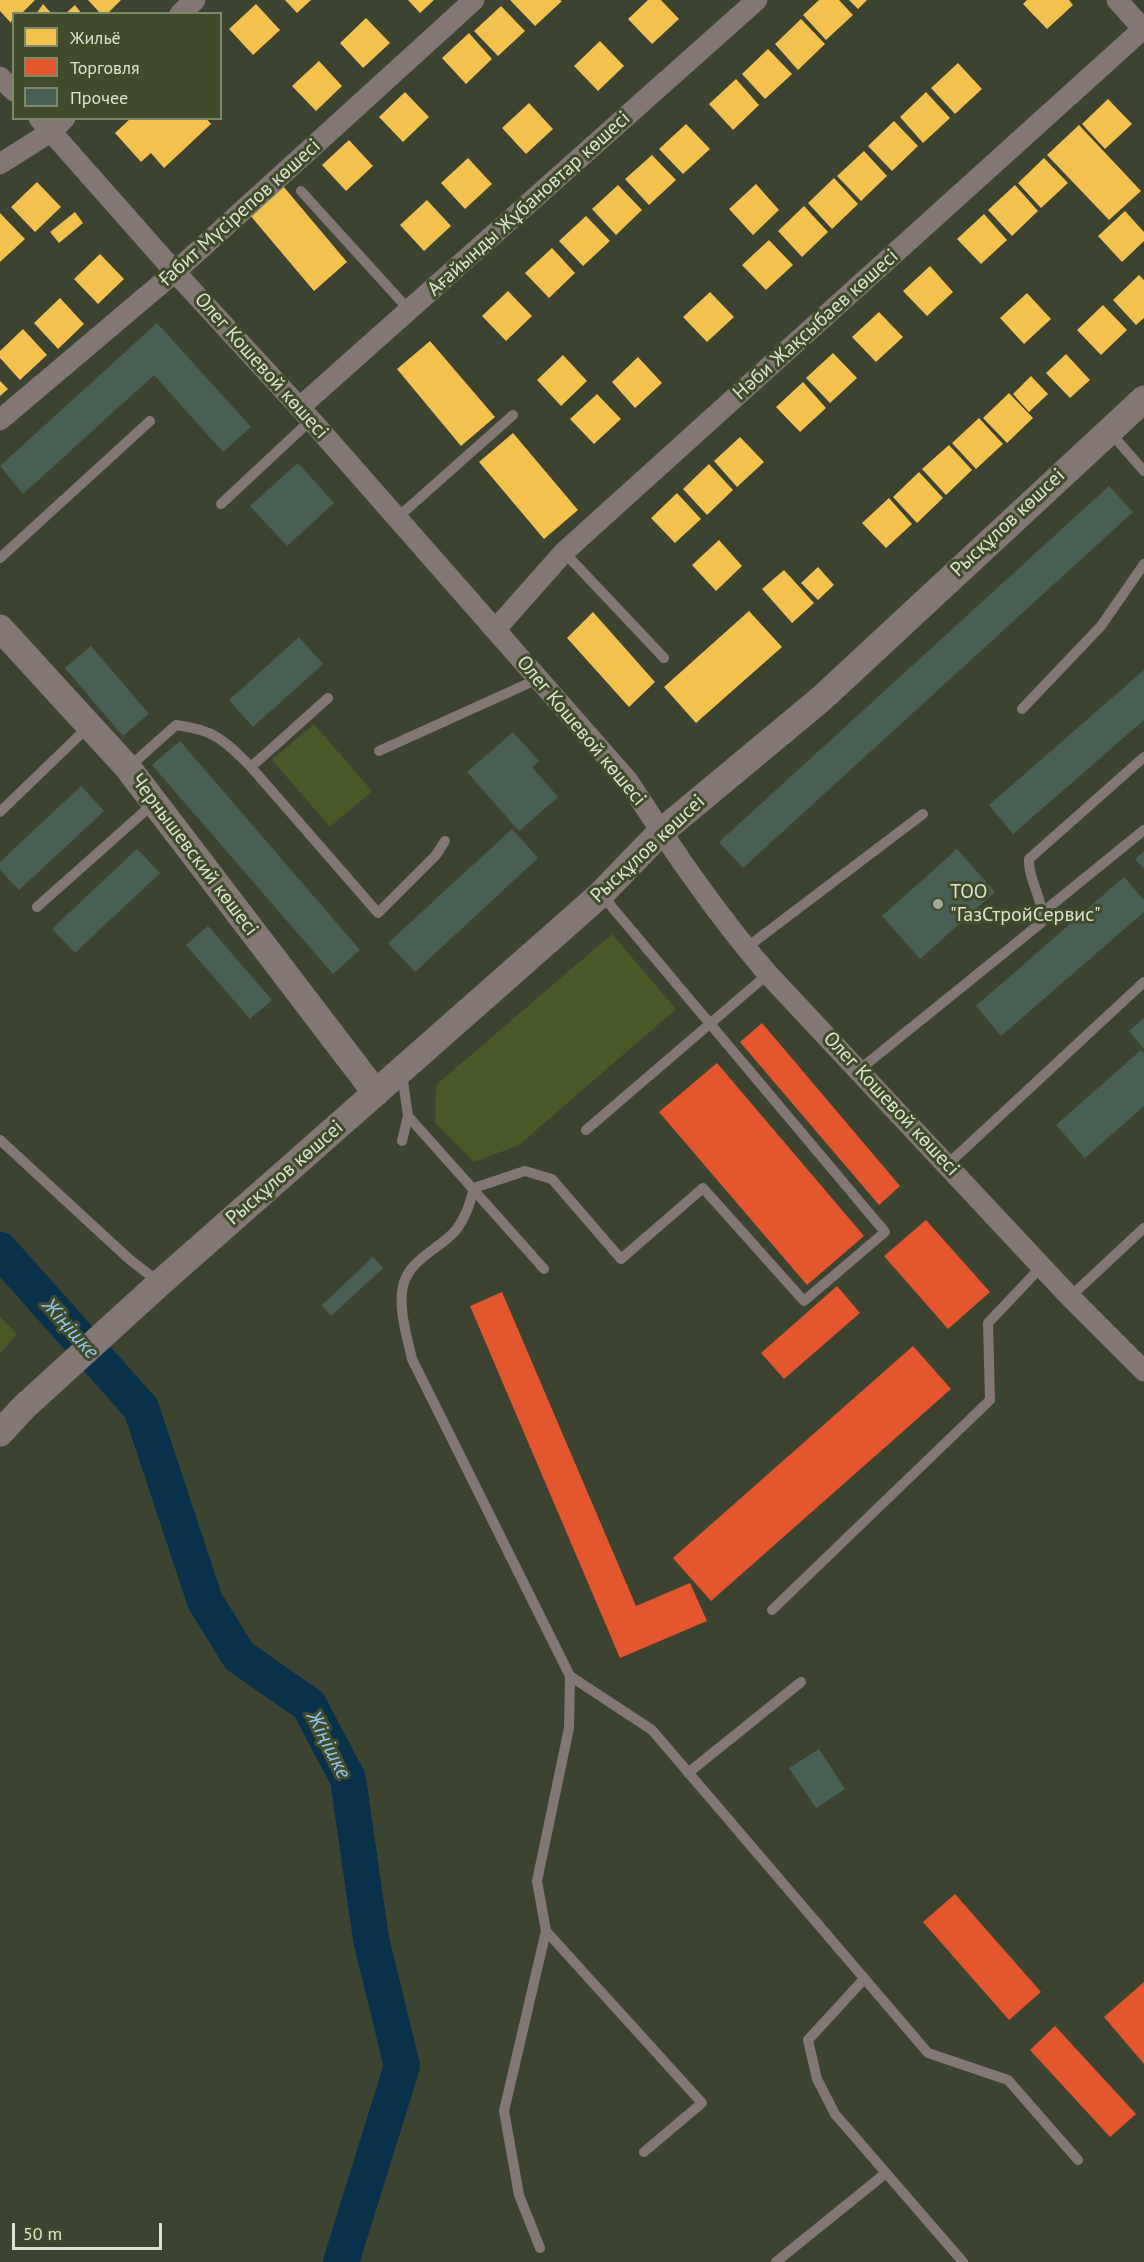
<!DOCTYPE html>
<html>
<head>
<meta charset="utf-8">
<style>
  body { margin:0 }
  #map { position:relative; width:1144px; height:2262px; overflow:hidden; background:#3d4331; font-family:"PT Sans",sans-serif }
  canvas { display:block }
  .legend { position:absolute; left:12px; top:12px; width:210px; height:108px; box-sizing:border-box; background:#404b29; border:2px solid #7e886b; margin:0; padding:8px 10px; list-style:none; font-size:18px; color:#dbe3cf }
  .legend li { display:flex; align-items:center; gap:12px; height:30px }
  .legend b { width:30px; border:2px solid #7e886b }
  .scale { position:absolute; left:12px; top:2223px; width:150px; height:27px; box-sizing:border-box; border:3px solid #dbe3cf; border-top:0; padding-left:8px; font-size:18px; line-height:21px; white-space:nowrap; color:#dbe3cf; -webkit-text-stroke:4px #404b29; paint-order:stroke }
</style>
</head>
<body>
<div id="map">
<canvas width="1144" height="2262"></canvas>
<ul class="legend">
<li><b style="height:16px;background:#f2c14e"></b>Жильё</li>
<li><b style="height:16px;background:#e4572e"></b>Торговля</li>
<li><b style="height:16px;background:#486054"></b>Прочее</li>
</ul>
<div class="scale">50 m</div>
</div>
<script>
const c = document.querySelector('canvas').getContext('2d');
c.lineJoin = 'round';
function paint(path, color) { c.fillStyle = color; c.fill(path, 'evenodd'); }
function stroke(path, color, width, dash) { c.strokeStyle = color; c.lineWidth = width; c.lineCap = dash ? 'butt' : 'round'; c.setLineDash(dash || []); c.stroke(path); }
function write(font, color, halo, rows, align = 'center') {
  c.font = font + ' "PT Sans",sans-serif'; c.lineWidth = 6; c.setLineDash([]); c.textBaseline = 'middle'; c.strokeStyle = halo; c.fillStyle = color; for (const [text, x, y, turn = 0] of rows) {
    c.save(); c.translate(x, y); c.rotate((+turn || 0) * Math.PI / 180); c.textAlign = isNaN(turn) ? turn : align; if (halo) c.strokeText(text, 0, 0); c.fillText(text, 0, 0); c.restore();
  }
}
paint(new Path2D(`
  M314 724 372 791 330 827 272 760Z
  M612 934 676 1009 519 1145 474 1162 435 1123 436 1085Z
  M0 1317 17 1334 0 1354Z`), '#485827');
paint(new Path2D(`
  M0 0H35L21 14H14L11 23 0 11Z
  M88 0H121L107 14H101Z
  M285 0H311L297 13Z
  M408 0H434L420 13Z
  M510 0H560L562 1 535 26Z
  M648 0H661L679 19 652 44 628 19Z
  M819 0H839L853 15 826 40 803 15Z
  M849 0H867L858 9Z
  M1027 0H1069L1073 5 1047 29 1023 4Z
  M43 4 52 14H36Z
  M256 4 280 30 253 55 229 29Z
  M75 5 82 14H65Z
  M501 6 525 31 498 56 474 31Z
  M366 18 390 43 363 68 340 43Z
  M801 19 825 44 798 70 775 44Z
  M469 33 492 59 466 84 442 58Z
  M600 41 624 66 598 91 574 66Z
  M768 49 792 74 765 99 742 74Z
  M319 61 342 86 316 111 292 86Z
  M958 63 982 89 955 114 931 88Z
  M736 79 759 105 733 130 709 104Z
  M405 92 429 117 403 142 379 117Z
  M926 92 950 118 923 143 900 117Z
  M1108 99 1132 124 1105 149 1082 124Z
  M529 103 553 129 526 154 502 128Z
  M131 118H206L211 124 164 168 151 153 141 162 115 133Z
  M894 121 918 146 892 171 868 146Z
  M686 124 710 149 683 174 659 149Z
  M1079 125 1141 191 1109 220 1047 155Z
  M349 140 373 166 346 191 322 165Z
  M864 151 887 176 861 201 837 176Z
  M652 155 676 180 649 205 625 179Z
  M468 158 492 184 465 209 441 183Z
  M1044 158 1068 183 1041 208 1018 183Z
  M834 178 858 204 832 229 808 203Z
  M37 182 61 207 35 232 11 207Z
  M756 184 779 210 753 235 729 209Z
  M618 185 642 210 616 235 592 209Z
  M1015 185 1038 211 1012 236 988 210Z
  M283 186 347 262 314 291 249 214Z
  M427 200 451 226 424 251 400 225Z
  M804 206 828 232 802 257 778 231Z
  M1125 211 1144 232V241L1122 262 1098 236Z
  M75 212 83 223 59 243 50 232Z
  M0 213 25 239 0 262Z
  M984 214 1007 240 981 264 957 239Z
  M586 216 610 241 583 266 559 241Z
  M769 240 793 265 766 290 742 265Z
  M552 248 575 273 549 298 525 273Z
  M100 254 124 279 98 304 74 279Z
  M930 266 953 292 927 316 903 291Z
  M1139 275 1144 280V318L1136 325 1113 300Z
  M508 291 532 316 506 341 482 316Z
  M710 292 734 317 707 342 683 317Z
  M1027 293 1051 319 1024 344 1000 318Z
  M60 298 84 324 58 349 34 323Z
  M1103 305 1127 330 1101 355 1077 330Z
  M879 312 903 337 876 362 852 337Z
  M23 329 47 355 20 380 0 358V351Z
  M430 341 495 417 461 446 397 369Z
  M833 353 857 378 830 403 806 378Z
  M1066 354 1090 380 1070 398 1046 373Z
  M563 355 587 381 561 406 537 380Z
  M638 357 662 383 635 408 612 382Z
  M1031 376 1048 394 1029 412 1013 394Z
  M0 381 8 389 0 396Z
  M803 382 826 408 800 432 776 407Z
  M1009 393 1033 418 1007 443 983 418Z
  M597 394 621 419 594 444 570 419Z
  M979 418 1003 444 976 469 952 443Z
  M513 433 578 510 544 539 479 462Z
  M740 437 764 462 737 487 714 461Z
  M949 445 972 470 946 495 922 469Z
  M709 464 733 490 707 515 683 489Z
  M919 472 943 498 917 523 893 497Z
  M677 493 701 519 675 543 651 518Z
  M889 498 912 524 886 548 862 523Z
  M719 540 742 566 716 591 692 565Z
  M818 567 834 585 818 600 801 583Z
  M784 570 814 603 792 623 762 589Z
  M749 611 782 647 696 723 664 687Z
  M593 612 655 682 629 707 567 638Z`), '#f2c14e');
paint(new Path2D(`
  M762 1023 900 1186 879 1205 740 1042Z
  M717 1063 864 1236 807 1285 659 1112Z
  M926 1220 990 1292 948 1329 884 1256Z
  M837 1286 860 1313 784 1379 761 1353Z
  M502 1292 636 1606 690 1583 707 1621 620 1658 470 1306Z
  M913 1346 951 1389 711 1601 673 1558Z
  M955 1894 1041 1992 1009 2020 923 1922Z
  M1144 1982V2064L1104 2017Z
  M1055 2026 1136 2114 1110 2137 1030 2050Z`), '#e4572e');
stroke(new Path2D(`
  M0 1250 141 1408 205 1601 239 1656 309 1705 348 1779 371 1939 402 2066 341 2262`), '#09324a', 36);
paint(new Path2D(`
  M157 323 251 427 223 452 154 375 23 494 0 466Z
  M298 463 334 503 287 546 250 506Z
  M1109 486 1133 512 743 868 719 842Z
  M299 637 323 664 253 727 229 700Z
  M91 646 149 714 123 736 65 668Z
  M1144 670V720L1013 834 989 805Z
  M513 732 539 761 532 767 558 797 519 831 467 772Z
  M180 741 360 950 333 974 152 765Z
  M81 786 104 811 19 890 0 870V862Z
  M512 829 538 858 415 972 388 943Z
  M137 849 160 873 75 953 52 929Z
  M957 849 995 892 920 959 882 916Z
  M1144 851V869L1135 859Z
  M1124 877 1144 900V912L1001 1036 976 1006Z
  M208 926 272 1000 250 1019 186 945Z
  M1144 1018V1049L1129 1031Z
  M1141 1050 1144 1053V1106L1085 1158 1056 1125Z
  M373 1257 383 1268 331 1316 322 1305Z
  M819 1749 845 1789 816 1808 789 1768Z`), '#486054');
stroke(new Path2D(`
  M301 191 409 310
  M1109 431 1144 471
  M221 504 311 420
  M397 518 513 415
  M564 552 664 658
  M0 558 150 421
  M328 698 251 767 378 913 436 855 445 841
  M1022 709 1101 626 1144 564
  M379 751 538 679
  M128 768 176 725C215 730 224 740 251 767
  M0 812 89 726
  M601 894 885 1232 804 1301 703 1188 621 1259 552 1179 525 1171 474 1188C470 1203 466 1217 456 1230 440 1249 409 1259 403 1286 398 1308 407 1337 412 1359L570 1676 652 1730 928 2053 1008 2080 1078 2160
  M37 907 154 803
  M1043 912 1144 830
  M746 948 923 814
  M859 1070 1041 923C1045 899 1028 882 1029 859L1144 757
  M402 1074 408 1116 402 1141
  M408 1116 544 1269
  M586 1130 768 974
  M0 1140 129 1259 160 1283
  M947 1165 1144 982
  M1070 1297 1144 1228
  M772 1610 990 1400 988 1323 1042 1266
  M688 1773 801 1682
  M546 1931 702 2103 644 2152
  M864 1979 808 2040 817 2079 835 2114 963 2262
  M540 2248 519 2195 504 2111 546 1931 537 1881 569 1728 570 1676
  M776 2262 886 2173`), '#837774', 10);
stroke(new Path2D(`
  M1117 0 1144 30
  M180 14 195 0
  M0 77 14 91
  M39 118 175 272 311 420 628 781C671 847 716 914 768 974L1070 1297 1144 1371
  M0 164 52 131 65 118
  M300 407 757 0
  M0 420 175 272 474 0
  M495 630 564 552 1144 28`), '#837774', 21);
stroke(new Path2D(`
  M0 628 128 768 376 1093
  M0 1433 24 1407 160 1283 601 894 661 832 821 699 1144 399`), '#837774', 27);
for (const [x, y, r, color] of [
  [938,904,6,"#a4ab98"]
]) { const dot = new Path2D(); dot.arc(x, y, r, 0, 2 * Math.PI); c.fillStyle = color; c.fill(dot); stroke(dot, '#404b29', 2); }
write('20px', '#dbe3cf', '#404b29', [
  ["Ағайынды Жұбановтар көшесі",529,204,-42],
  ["Ғабит Мүсірепов көшесі",240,213,-42],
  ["Нәби Жақсыбаев көшесі",816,325,-42],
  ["Олег Кошевой көшесі",261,366,48],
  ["Рысқұлов көшсеі",1008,523,-43],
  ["Олег Кошевой көшесі",581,731,50],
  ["Рысқұлов көшсеі",648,849,-43],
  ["Чернышевский көшесі",194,855,53],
  ["Олег Кошевой көшесі",891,1104,47],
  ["Рысқұлов көшсеі",285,1173,-41]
]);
write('20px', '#dbe3cf', '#404b29', [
  ["ТОО",950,892],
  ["\"ГазСтройСервис\"",950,915]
], 'left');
write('italic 21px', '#8fc7f5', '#404b29', [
  ["Жіңішке",70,1329,48],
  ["Жіңішке",328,1745,63]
]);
</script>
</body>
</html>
